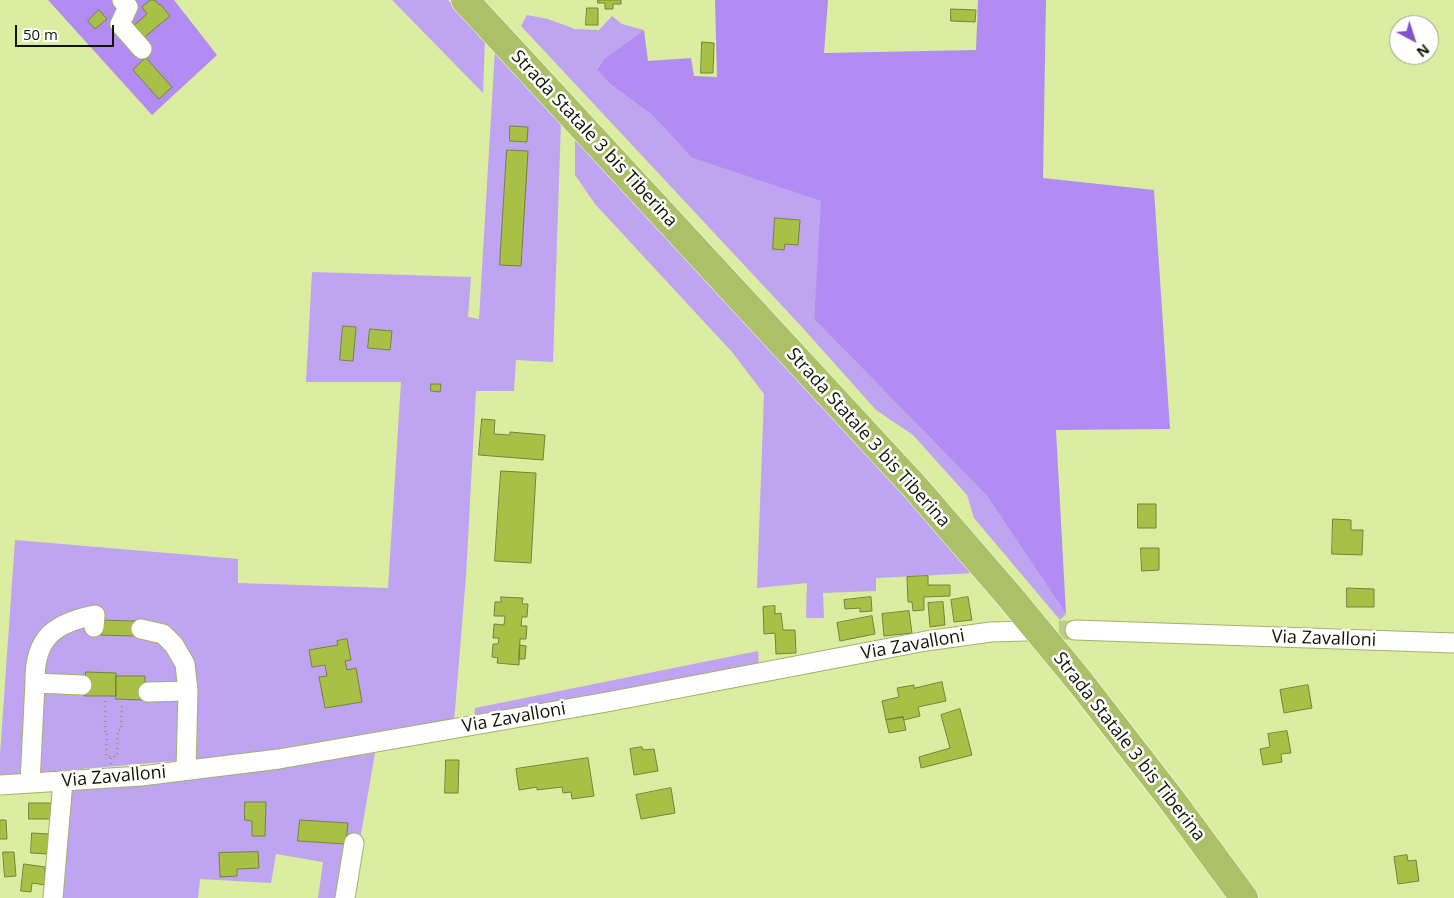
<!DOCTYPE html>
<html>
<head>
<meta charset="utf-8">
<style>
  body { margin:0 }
  #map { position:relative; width:1454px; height:898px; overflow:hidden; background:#daeda1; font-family:"Open Sans",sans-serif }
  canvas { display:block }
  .north { position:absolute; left:1389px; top:15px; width:50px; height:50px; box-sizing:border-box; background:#fff; border:1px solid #9fa199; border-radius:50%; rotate:140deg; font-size:14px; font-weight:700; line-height:20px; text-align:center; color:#101500 }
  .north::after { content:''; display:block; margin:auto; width:18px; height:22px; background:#8351c9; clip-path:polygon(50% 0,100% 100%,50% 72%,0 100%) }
  .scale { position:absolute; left:15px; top:25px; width:99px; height:22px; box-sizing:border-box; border:2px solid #101500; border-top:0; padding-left:6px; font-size:15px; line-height:18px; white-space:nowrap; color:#101500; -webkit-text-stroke:4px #fff; paint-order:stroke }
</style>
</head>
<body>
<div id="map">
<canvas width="1454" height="898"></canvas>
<div class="north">N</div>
<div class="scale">50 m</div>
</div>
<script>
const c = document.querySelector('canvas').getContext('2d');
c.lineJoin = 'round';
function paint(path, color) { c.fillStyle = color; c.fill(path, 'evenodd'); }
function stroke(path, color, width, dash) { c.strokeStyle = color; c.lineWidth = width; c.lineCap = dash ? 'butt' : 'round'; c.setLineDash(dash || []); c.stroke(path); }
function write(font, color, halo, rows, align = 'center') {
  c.font = font + ' "Open Sans",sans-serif'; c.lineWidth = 5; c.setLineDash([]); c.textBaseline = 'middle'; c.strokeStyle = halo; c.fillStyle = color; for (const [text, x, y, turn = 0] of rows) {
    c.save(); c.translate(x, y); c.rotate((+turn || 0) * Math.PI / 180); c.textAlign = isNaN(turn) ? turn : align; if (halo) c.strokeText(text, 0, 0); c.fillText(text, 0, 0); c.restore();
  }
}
paint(new Path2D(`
  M392 0H448L485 39 483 93Z
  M527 15 548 19 575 29 599 30 612 16 622 24 644 30 604 59 597 68 610 84 652 115 692 158 822 201 814 319 987 496 1066 614 1060 620 974 518 967 495 913 435 876 410 801 326 521 26Z
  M495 50 561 121 553 362 516 360 514 391H476L466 576 454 722 232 756 0 776V755L15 540 238 559V583L388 588 401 382H306L312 272 471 277 468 317 479 319Z
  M575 137 975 573 876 578V591L823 593 824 618H806L807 583 757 588 764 394 732 352 595 204 575 175Z
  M758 651 759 667 474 719 475 708Z
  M375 753 350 898H318L323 862 276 854 271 883 200 879 198 898H59L67 787 211 775Z`), '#bfa4f1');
paint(new Path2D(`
  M48 0H174L217 55 152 115Z
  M715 0H828L824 53 976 50 978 0H1046L1043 178 1154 190 1170 429 1056 430 1066 614 987 496 814 319 821 201 692 158 652 115 610 84 597 69 604 59 644 30 648 61 691 58 694 76 717 77Z`), '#b38cf3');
const building = new Path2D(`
  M151 0H155L159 5 160 4 170 16 141 40 131 28 147 14 142 7Z
  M598 0H621V4H613V9H605V3H598Z
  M587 8H598V25H586Z
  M951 9 976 10 975 22 951 21Z
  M99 10 107 19 95 29 88 21Z
  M702 42 714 43 713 73H701Z
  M146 58 172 87 159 99 133 70Z
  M510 126 528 127 527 142 510 141Z
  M507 150 528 151 521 266 500 265Z
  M775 218 800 220 798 245 785 244 784 250 773 249Z
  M343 326 356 327 353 361 340 360Z
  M370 329 392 331 390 350 368 348Z
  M431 384H441L440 392 431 391Z
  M482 419 495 420 494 434 510 435V432L545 435 543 460 479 455Z
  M501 471 536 473 531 563 495 561Z
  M1138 504H1156V528H1138Z
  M1333 519 1351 520V530H1363L1362 555 1332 554Z
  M1141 548H1159V570L1142 571Z
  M928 576V585H950V596L924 597V610L913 611 912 602H908L907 577Z
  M1347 588 1374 589V607H1347Z
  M501 597 523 598 522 604H528L527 617H522L521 626H527L526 639H520L519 665 497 663 498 658 492 657 493 644H498L499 638H493L494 624 504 625 505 616H494L495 602H501Z
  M871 597 872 611 860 612V608L845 609 844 600Z
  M968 597 972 620 954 622 951 600Z
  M943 602 945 625 930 627 928 603Z
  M775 606V614L781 613 783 630H795L796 653 776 654 775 633 764 634 763 607Z
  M909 611 912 633 884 636 882 614Z
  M872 616 875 634 840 641 837 623Z
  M98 620 136 621V636L98 635Z
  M347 639 351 660 345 661 347 670 356 668 362 702 325 708 319 677 327 676 325 665 312 667 309 650 338 645 337 641Z
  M520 645 526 646 525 659H519Z
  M86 672 116 673V696H85Z
  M116 676H145L144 700 116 699Z
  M942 682 946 701 918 707 920 716 904 720 903 717 886 720 882 701 899 697 897 688 914 685V688Z
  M1308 685 1312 708 1284 713 1280 690Z
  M960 709 972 755 921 768 919 757 950 748 941 715Z
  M903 717 906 730 889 733 886 720Z
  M1287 731 1291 753 1281 754 1282 762 1263 765 1260 749 1270 747 1268 734Z
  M642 747 643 750 654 749 658 771 634 775 630 749Z
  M588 758 594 796 572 799 571 792 563 793 562 787 537 790V787L519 790 516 769Z
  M446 760H459L458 793H445Z
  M671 788 675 813 641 819 636 795Z
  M245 802H266L265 836H252V821L245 820Z
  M29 803H55V819H29Z
  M0 820H6L7 839H0Z
  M300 820 348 823 346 844 298 841Z
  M32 833 49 834 48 854 31 853Z
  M3 852H14L16 876 5 877Z
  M258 852 259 868 237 869V876L220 877 219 853Z
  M1407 855 1408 861 1416 860 1419 881 1398 884 1394 857Z
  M24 864 45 867V885L32 883 31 892 21 891Z`);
paint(building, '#a8c046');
stroke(building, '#74843b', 1);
stroke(new Path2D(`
  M1031 631 1075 630`), '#bccd89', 19, [19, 9]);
const minor = new Path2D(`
  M122 0 128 7 120 24 142 49
  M141 629 163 634 174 645 185 664 188 691
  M1075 630 1454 643
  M35 683C34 638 54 623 95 615L94 627
  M148 692 188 691 186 770
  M30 783 35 683 82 685
  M0 785 141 776 279 759 607 702 926 641 991 632 1026 631
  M53 898 63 781
  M345 898 354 843`);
const highway = new Path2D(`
  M465 0 915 487 1011 598 1081 683 1171 799 1244 898`);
stroke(minor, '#a1b36a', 21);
stroke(highway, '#fff', 29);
stroke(new Path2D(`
  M105 701V732H107L106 756 111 757
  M111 764V757L117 756 118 730H121L122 703`), '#8f9c65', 2.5, [1, 4]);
stroke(minor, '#fff', 19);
stroke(highway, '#acc067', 28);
write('18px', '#101500', '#fff', [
  ["Strada Statale 3 bis Tiberina",594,139,47],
  ["Strada Statale 3 bis Tiberina",868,438,48],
  ["Via Zavalloni",1324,639,2],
  ["Via Zavalloni",913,645,-10],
  ["Via Zavalloni",514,718,-10],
  ["Strada Statale 3 bis Tiberina",1129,747,52],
  ["Via Zavalloni",114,777,-5]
]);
</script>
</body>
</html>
